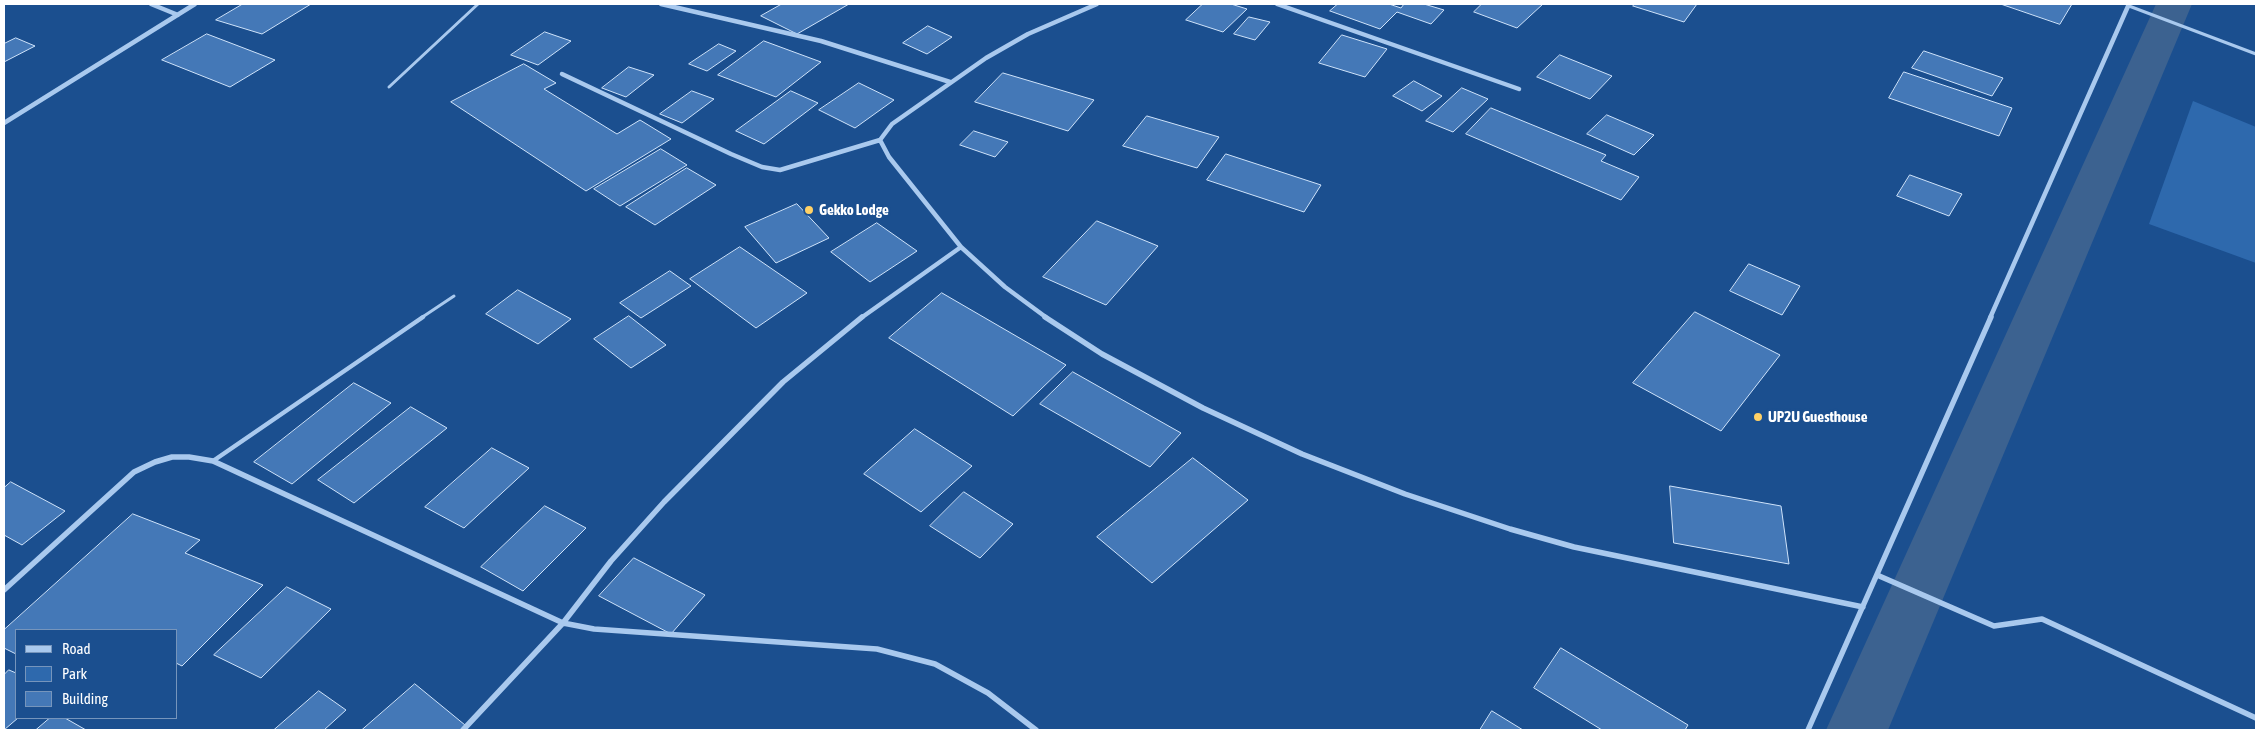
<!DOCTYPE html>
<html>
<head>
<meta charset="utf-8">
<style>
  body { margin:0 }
  #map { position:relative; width:2260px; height:734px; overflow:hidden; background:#1b4f8f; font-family:"Asap Condensed",sans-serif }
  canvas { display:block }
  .frame { position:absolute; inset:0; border:5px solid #fff; pointer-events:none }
  .legend { position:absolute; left:15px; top:629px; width:162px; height:90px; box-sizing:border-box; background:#1b4f8f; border:1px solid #7695bc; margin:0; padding:6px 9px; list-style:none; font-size:15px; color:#fff }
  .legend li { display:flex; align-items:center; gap:10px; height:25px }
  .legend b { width:25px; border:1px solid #7695bc }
</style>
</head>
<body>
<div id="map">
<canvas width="2260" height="734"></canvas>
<div class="frame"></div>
<ul class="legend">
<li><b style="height:6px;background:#a9c9ee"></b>Road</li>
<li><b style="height:14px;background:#2e69ad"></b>Park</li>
<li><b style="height:14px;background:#4478b7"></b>Building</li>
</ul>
</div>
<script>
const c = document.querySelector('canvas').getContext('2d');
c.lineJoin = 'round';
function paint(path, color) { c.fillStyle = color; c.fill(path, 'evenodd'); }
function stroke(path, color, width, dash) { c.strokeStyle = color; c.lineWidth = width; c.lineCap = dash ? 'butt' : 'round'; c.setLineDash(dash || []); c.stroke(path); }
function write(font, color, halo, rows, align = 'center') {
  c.font = font + ' "Asap Condensed",sans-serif'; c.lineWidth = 5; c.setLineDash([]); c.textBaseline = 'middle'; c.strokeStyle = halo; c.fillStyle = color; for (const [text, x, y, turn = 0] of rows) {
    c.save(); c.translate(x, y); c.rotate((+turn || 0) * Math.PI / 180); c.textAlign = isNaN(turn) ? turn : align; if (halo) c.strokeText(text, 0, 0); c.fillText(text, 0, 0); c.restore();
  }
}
paint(new Path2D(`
  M2193 101 2256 127V263L2149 224Z`), '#2e69ad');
paint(new Path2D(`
  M2156 4H2192L1888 730H1826Z`), '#3c6290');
const building = new Path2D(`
  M243 4H311L262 34 216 20Z
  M782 4H849L797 34 761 16Z
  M1203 4H1231L1247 9 1223 32 1186 20Z
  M1338 4H1389L1401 8 1404 4H1424L1444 10 1431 24 1397 12 1380 29 1330 11Z
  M1482 4H1543L1517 28 1474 12Z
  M1635 4H1697L1684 22 1633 6Z
  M2001 4H2072L2060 24Z
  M1249 17 1270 22 1255 40 1234 34Z
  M928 26 952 37 927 54 903 43Z
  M545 32 571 41 538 65 511 55Z
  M207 34 275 60 230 87 162 60Z
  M1342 35 1387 49 1365 77 1319 63Z
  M16 38 35 46 4 62V44Z
  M764 41 821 62 776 97 718 75Z
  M719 44 736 51 707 71 689 64Z
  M1924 51 2003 78 1992 96 1912 68Z
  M1560 55 1612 76 1590 99 1537 77Z
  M524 64 556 83 544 89 617 134 640 120 671 139 586 191 451 102Z
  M629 67 654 75 626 97 602 88Z
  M1904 72 2012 108 1999 136 1889 98Z
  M1003 73 1094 100 1068 131 975 102Z
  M1414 81 1442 96 1422 111 1393 96Z
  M859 83 894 100 855 128 819 110Z
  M1462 88 1488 99 1453 132 1426 121Z
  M692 91 714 99 682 123 660 114Z
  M791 91 818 103 764 144 736 131Z
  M1491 108 1606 155 1601 161 1639 177 1621 200 1466 134Z
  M1607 115 1654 135 1634 155 1587 134Z
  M1147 116 1219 137 1197 168 1123 146Z
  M974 131 1008 142 995 157 960 145Z
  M661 149 687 165 620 206 594 189Z
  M1226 154 1321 185 1304 212 1207 180Z
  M687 168 716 185 655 225 626 207Z
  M1910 175 1962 194 1949 216 1897 196Z
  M797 204 829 238 776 263 745 227Z
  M1097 221 1158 246 1106 305 1043 277Z
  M877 223 917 251 870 282 831 252Z
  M740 247 807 293 756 328 690 279Z
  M1749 264 1800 286 1782 315 1730 291Z
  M670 271 691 286 641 318 620 303Z
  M518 290 571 319 538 344 486 314Z
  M942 293 1066 365 1013 416 889 338Z
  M1695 312 1780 355 1721 431 1633 383Z
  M629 316 666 345 631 368 594 339Z
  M1073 372 1181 433 1150 467 1040 404Z
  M354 383 391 403 292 484 254 462Z
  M411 407 447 428 354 503 318 480Z
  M915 429 972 466 921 512 864 474Z
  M492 448 529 468 464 528 425 507Z
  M1193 458 1248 500 1152 583 1097 537Z
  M11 482 65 511 22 545 4 535V488Z
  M1670 486 1781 506 1789 564 1674 543Z
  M964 492 1013 524 980 558 930 526Z
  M545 506 586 528 523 591 481 567Z
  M133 514 200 540 185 553 263 585 182 666 176 663V630H16V654L4 648V630Z
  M634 558 705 595 671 634 599 596Z
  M287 587 331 609 261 678 214 655Z
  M1561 648 1688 725 1685 730H1602L1534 688Z
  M9 670 16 673 18 718 4 730V675Z
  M415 684 465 725 460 730H362Z
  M319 691 346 710 324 730H274Z
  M1492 711 1523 730H1480Z
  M50 718H65L86 730H36Z`);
paint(building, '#4478b7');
stroke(building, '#cfe3fa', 1);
stroke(new Path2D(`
  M2129 6 2256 54
  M389 87 478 4
  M421 318 454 296`), '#a9c9ee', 3);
stroke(new Path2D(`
  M213 461 423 317`), '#a9c9ee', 4.5);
stroke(new Path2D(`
  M151 4 178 15
  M661 4 821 41 950 82
  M1277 4 1519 89
  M562 74 731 154 762 167 780 170 880 140 892 124 986 58 1028 34 1097 4
  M4 123 195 4
  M961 247 1005 287 1047 318
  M861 318 961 247 889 157 880 140
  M1990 318 2129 4`), '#a9c9ee', 4.5);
stroke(new Path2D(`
  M1045 317 1102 354 1203 408 1302 454 1405 494 1510 529 1574 547 1863 607
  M1877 575 1994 626 2042 619 2256 718
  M4 590 134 472 155 462 172 457H189L213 461 563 623 594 629 877 649 935 664 988 693 1036 730
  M463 730 563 623 611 561 664 502 783 382 862 317
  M1808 730 1991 317`), '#a9c9ee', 5.5);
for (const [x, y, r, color] of [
  [809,210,5,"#ffd166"],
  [1758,417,5,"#ffd166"]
]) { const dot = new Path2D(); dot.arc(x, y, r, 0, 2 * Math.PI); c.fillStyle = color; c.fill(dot); stroke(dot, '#1b4f8f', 2); }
write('bold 15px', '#fff', '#1b4f8f', [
  ["Gekko Lodge",819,210],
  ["UP2U Guesthouse",1768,417]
], 'left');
</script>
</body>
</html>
